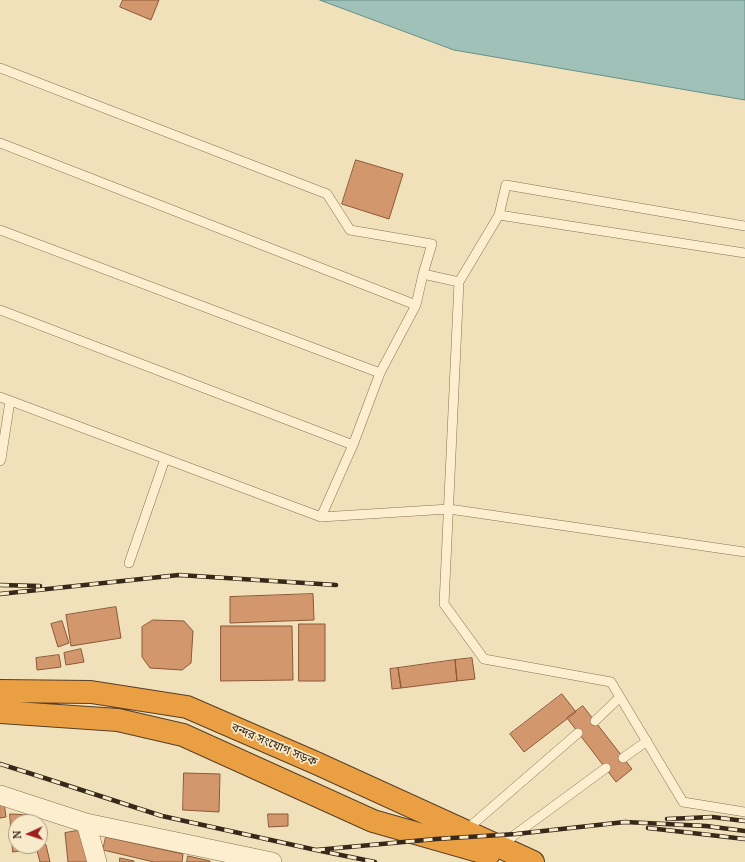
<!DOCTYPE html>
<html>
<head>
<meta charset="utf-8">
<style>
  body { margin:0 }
  #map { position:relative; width:745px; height:862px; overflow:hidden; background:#f1e1bb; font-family:"PT Serif",serif }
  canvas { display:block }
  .north { position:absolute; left:8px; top:814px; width:40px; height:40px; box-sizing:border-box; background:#f8ebcb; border:1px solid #ab9d84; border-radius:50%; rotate:267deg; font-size:11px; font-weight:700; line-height:16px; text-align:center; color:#37281a }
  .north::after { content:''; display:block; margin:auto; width:14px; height:18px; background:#9d1f20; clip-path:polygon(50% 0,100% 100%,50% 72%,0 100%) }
</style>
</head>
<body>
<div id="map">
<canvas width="745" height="862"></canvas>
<div class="north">N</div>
</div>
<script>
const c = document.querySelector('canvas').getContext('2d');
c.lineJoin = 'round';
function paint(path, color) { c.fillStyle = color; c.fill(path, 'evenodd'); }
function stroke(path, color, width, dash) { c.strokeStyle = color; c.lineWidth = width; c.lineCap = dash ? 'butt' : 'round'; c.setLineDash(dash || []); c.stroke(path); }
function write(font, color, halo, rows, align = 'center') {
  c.font = font + ' "PT Serif","Noto Sans Bengali",serif'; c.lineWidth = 3.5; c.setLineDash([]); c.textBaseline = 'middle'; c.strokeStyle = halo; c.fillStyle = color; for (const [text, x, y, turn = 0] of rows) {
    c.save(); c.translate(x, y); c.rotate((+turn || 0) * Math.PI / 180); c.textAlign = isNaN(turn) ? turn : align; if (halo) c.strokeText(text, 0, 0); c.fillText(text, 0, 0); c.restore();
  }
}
const water = new Path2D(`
  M320 0H745V100L454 50Z`);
paint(water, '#9fc1b7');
stroke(water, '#678f85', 1);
const building = new Path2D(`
  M123 0H159L151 20 120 7Z
  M356 160 403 174 389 219 342 204Z
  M313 594 314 620 230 623V597Z
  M116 607 121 638 71 646 66 615Z
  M153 620 184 621 193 631 191 663 182 670 150 668 142 657V627Z
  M62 621 69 643 58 647 51 624Z
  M299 624H325V681H299Z
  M221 626H292L293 680 221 681Z
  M81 649 84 662 66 665 64 653Z
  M59 655 61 667 37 670 36 658Z
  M472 658 475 679 457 681 455 660Z
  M455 660 457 681 401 688 398 668Z
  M398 668 401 688 392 689 390 669Z
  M562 694 576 712 524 752 510 734Z
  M583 706 632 769 616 782 567 718Z
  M184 773 220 774 219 812 183 810Z
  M0 803H4L6 817 0 818Z
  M10 814 32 815 33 822H16V846H34V849L13 852Z
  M268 814H288V826L269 827Z
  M83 830 88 862H68L65 833Z
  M106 837 183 854 182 862H154L103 850Z
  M46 845 50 862H40L36 847Z
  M188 856 210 861V862H187Z
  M120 858 134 861V862H120Z`);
paint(building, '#d3976d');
stroke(building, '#8a5838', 1);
const lane = new Path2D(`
  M0 68 327 194 350 230 432 244 423 274 416 305 380 373 353 445 321 517 0 397
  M0 143 416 305
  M499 215 506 185 745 226
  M0 230 380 373
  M423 274 459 282 444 604 484 659 611 682 683 802 745 812
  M459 282 499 215 745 253
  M0 310 353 445
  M0 461 1 459 10 401
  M321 517 449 509 745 552
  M129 563 165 459
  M595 721 620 697
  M623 758 647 741
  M466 830 578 733
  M501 845 606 768`);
const street = new Path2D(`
  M0 795 86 823 272 862
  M86 823 97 862`);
const highway = new Path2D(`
  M0 691 91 692 187 707 316 763 533 862
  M0 712 118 720 183 735 373 821 489 854`);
stroke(lane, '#897054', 10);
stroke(street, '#897054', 20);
stroke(highway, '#563e29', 24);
stroke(lane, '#fceece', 9);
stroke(street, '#fceece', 19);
stroke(highway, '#e99f42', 22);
const rail = new Path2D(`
  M0 585 40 586
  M0 594 179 575 336 585
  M0 764 32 774 162 816 316 850 375 862
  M667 819 712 817 745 821
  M648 828 745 839
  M316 850 436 839 516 834 625 822 706 826 745 831`);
stroke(rail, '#37281a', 4.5);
stroke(rail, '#f8ebcb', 3, [9]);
write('12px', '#37281a', '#f8ebcb', [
  ["বন্দর সংযোগ সড়ক",274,745,23]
]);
</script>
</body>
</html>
